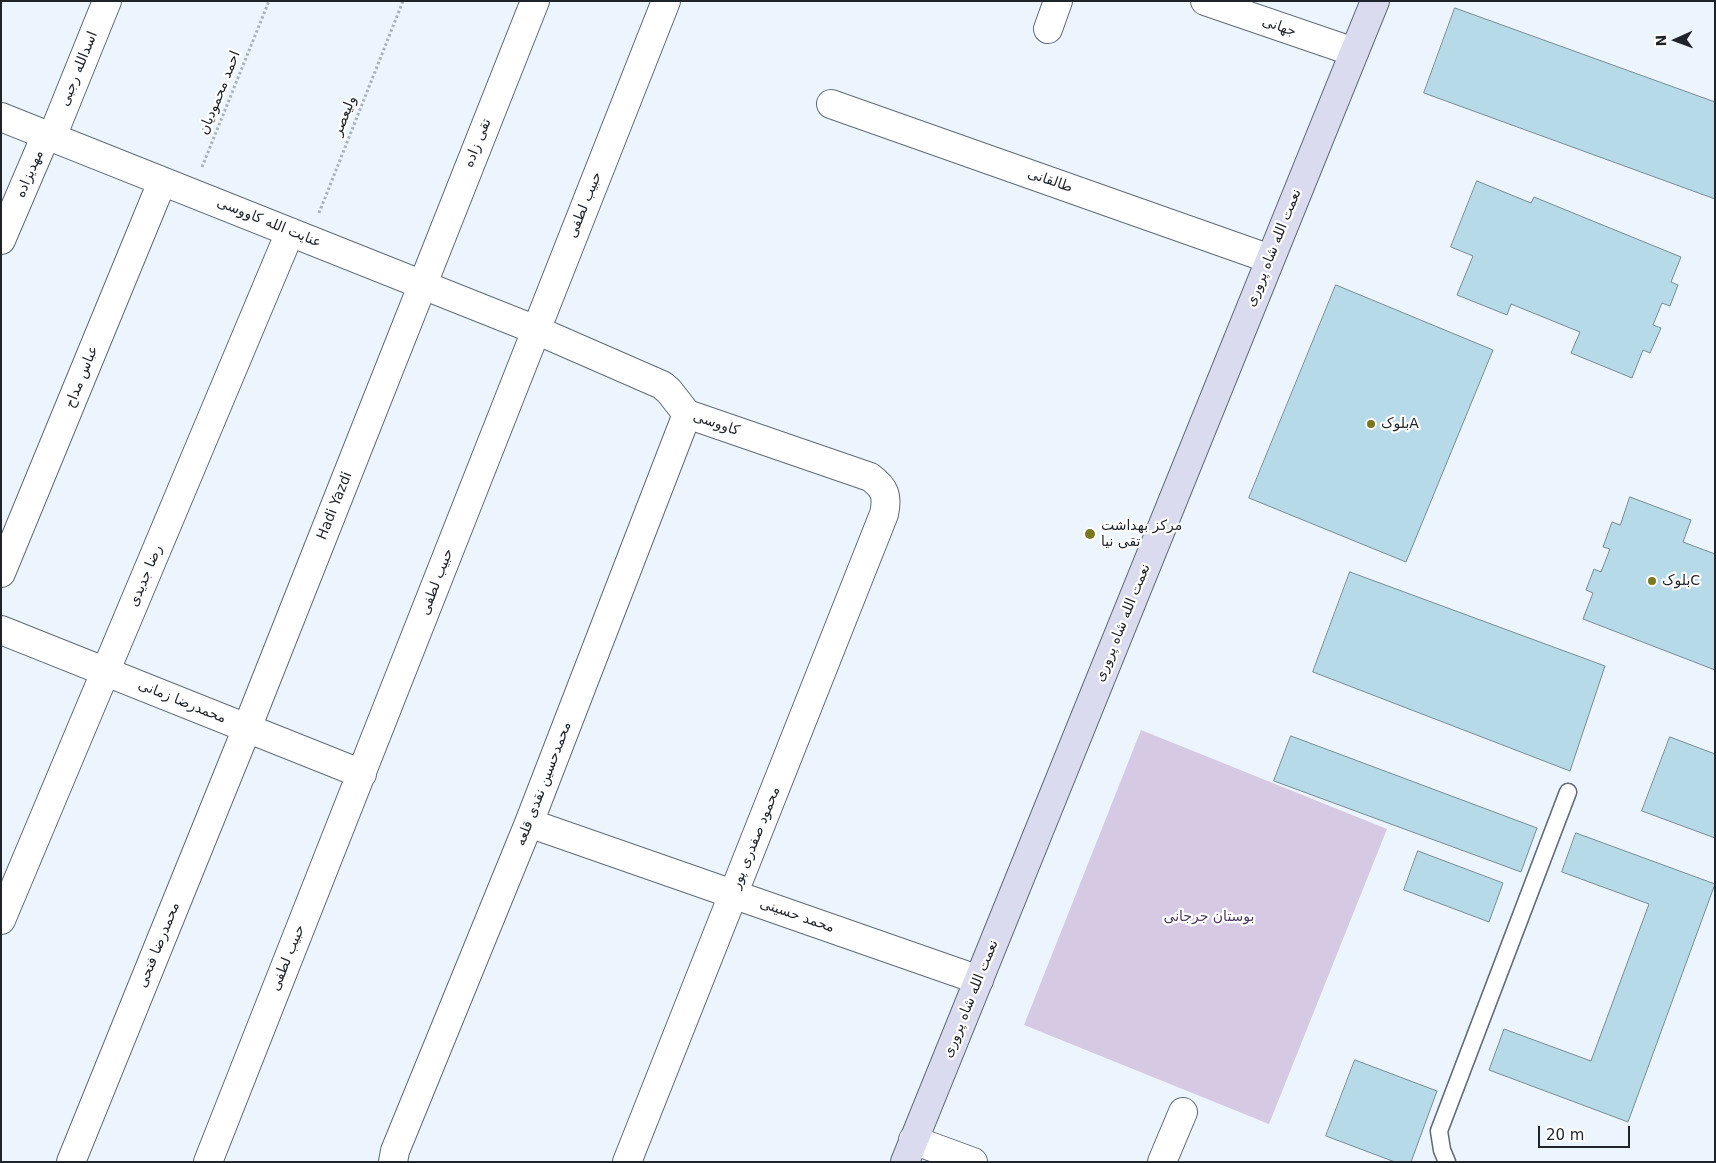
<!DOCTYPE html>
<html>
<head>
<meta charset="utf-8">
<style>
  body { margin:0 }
  #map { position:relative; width:1716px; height:1163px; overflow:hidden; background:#ecf5fe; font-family:"DejaVu Sans",sans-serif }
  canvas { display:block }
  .frame { position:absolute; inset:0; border:2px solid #1f242a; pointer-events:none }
  .north { position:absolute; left:1651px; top:15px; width:50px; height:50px; -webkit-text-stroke:4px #fff; paint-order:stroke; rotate:268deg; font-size:14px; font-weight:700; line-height:20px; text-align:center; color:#1f242a }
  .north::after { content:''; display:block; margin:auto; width:18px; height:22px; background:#1f242a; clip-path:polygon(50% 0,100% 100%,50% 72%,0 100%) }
  .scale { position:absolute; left:1538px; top:1126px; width:92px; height:22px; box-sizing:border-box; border:2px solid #1f242a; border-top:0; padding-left:6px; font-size:15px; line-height:18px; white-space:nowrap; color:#1f242a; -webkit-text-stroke:4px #fff; paint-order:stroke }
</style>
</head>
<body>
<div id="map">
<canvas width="1716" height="1163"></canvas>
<div class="frame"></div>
<div class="north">N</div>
<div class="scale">20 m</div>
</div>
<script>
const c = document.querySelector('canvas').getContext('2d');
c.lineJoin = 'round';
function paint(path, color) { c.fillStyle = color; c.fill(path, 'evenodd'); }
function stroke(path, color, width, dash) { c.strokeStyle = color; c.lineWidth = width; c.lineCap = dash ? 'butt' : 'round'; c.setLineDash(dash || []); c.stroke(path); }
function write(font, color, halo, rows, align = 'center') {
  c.font = font + ' "DejaVu Sans","Noto Naskh Arabic",sans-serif'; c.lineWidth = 4.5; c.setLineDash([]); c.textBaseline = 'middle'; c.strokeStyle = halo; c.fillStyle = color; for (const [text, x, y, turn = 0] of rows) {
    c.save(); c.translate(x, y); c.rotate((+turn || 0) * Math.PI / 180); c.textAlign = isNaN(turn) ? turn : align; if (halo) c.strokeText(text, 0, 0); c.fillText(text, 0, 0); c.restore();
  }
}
paint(new Path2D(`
  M1141 730 1387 829 1269 1124 1024 1025Z`), '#d6c9e3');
const building = new Path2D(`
  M1455 8 1715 102V199L1424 93Z
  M1477 181 1531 203 1534 197 1681 257 1671 282 1678 285 1670 306 1662 303 1653 325 1661 328 1650 353 1643 350 1632 378 1571 353 1580 332 1511 304 1507 315 1457 295 1473 256 1451 247Z
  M1336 285 1493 350 1406 562 1249 498Z
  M1630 497 1691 520 1683 542 1715 554V670L1583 619 1593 593 1586 590 1594 569 1601 572 1610 549 1603 547 1612 522 1620 525Z
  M1350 572 1605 666 1570 771 1313 672Z
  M1291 736 1537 828 1521 872 1274 781Z
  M1670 737 1715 754V838L1642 811Z
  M1576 833 1715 884 1628 1122 1489 1070 1504 1029 1591 1061 1649 904 1562 872Z
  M1418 851 1503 883 1489 922 1404 890Z
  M1355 1060 1437 1091 1411 1162H1395L1326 1136Z`);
paint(building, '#b6dae7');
stroke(building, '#778c94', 1);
const lane = new Path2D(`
  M1447 1162 1442 1150 1439 1131 1568 792`);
const street = new Path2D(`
  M1205 1 1354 52
  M1048 29 1058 1
  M831 104 1270 259
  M1 117 536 330 662 385 669 391 687 414 870 477C885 488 888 496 884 514L627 1162
  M52 137 107 1
  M1 240 46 135
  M1 573 162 182
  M1 630 362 774
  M529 823 979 980
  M1 920 290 232
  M913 1140 973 1162
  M71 1162 247 728 535 1
  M208 1162 666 1
  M393 1162 395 1151 529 823 687 414
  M1162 1162 1183 1112`);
const secondary = new Path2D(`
  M905 1162 1375 1`);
stroke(lane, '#5f6b79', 19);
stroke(street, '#5f6b79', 30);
stroke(secondary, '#5f6b79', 30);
stroke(new Path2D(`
  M202 167 269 1
  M319 213 403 1`), '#aab2ba', 3, [2.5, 2.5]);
stroke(lane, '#fff', 16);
stroke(street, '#fff', 28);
stroke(secondary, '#dadbef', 28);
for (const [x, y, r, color] of [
  [1371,424,5,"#7b771d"],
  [1090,534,6,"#7b771d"],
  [1652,581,5,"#7b771d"]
]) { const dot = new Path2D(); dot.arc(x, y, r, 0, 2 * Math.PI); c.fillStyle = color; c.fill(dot); stroke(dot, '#fff', 2); }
write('14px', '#1f242a', '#fff', [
  ["جهانی",1279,27,19],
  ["اسدالله رجبی",79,69,-68],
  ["احمد محمودیان",220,93,-68],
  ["ولیعصر",345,116,-68],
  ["تقی زاده",478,143,-68],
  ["مهدیزاده",30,174,-67],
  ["طالقانی",1050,181,19],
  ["حبیب لطفی",585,205,-68],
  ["عنایت‌ الله کاووسی",269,223,22],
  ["نعمت الله شاه پروری",1274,248,-68],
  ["عباس مداح",82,377,-68],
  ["کاووسی",716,424,19],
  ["Hadi Yazdi",335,506,-68],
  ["رضا جدیدی",146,576,-67],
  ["حبیب لطفی",437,582,-69],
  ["نعمت الله شاه پروری",1123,623,-68],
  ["محمدرضا زمانی",182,702,22],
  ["محمدحسین نقدی قلعه",544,784,-69],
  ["محمود صفدری پور",756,838,-68],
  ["محمد حسینی",797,916,19],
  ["محمدرضا فتحی",159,945,-68],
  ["حبیب لطفی",288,958,-68],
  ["نعمت الله شاه پروری",971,999,-68]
]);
write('14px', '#1f242a', '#fff', [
  ["بلوکA",1381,424],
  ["مرکز بهداشت",1101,526],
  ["تقی نیا",1101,542],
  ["بلوکC",1662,581]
], 'left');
write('14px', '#4e3860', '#fff', [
  ["بوستان جرجانی",1209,917]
]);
</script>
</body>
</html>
